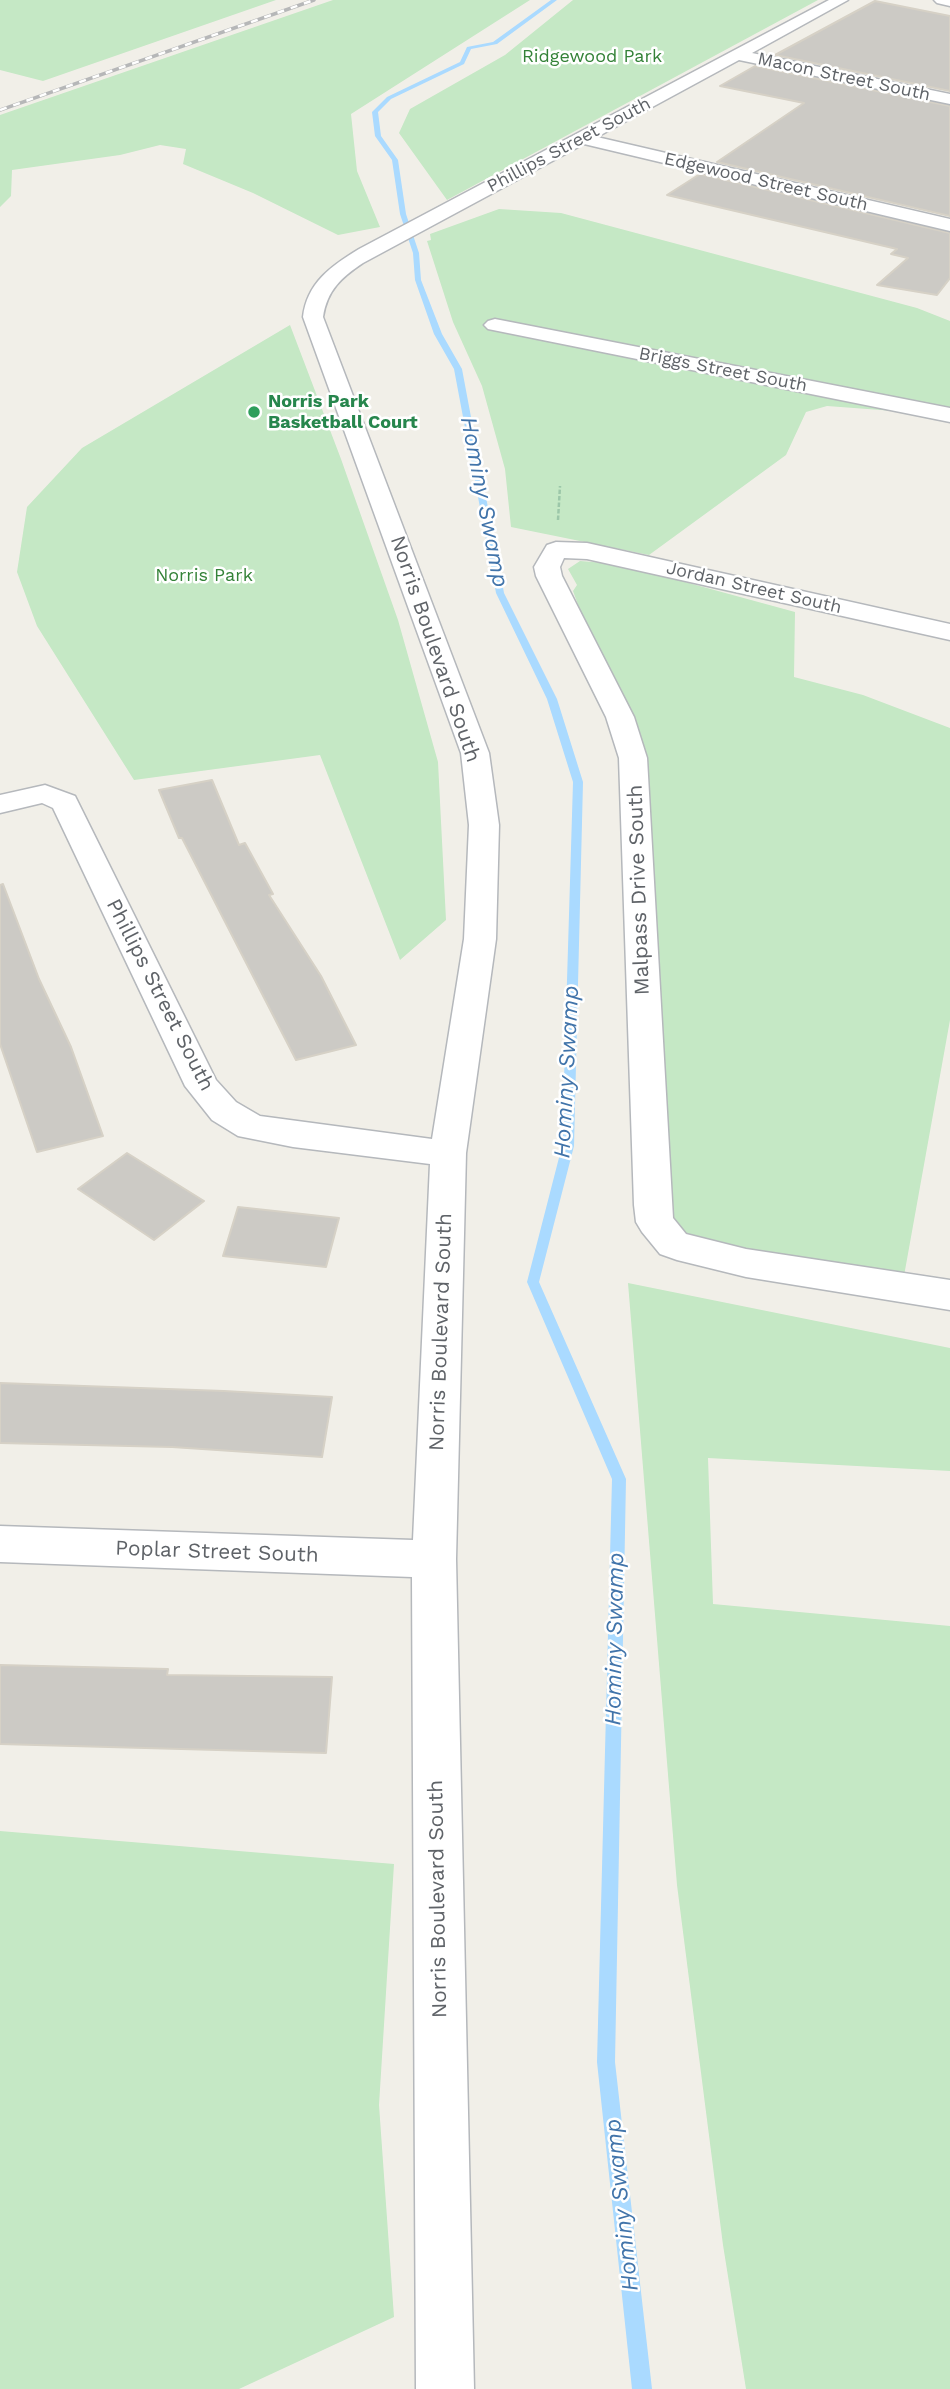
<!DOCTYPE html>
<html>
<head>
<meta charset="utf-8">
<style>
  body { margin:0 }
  canvas { display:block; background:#f1efe8 }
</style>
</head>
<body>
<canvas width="950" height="2389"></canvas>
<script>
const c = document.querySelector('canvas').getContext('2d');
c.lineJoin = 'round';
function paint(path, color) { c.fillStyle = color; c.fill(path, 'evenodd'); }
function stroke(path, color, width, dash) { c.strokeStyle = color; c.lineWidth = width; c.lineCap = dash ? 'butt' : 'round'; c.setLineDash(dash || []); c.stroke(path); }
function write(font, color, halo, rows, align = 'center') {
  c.font = font + ' "Work Sans",sans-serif'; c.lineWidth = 5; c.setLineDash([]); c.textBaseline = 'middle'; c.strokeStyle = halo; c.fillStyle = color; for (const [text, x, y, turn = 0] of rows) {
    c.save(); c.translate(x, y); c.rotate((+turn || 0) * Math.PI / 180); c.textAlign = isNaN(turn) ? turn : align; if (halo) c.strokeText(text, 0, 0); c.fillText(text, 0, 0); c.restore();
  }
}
paint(new Path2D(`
  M0 0H276L43 81 0 70Z
  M333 0H530L351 114 357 171 380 227 338 235 253 193 183 164 186 149 160 145 120 155 12 170 11 196 0 207V115Z
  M573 0H818L447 200 399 133 410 109 505 55Z
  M499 209 561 213 917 308 950 321V411L948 415 827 406 806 412 786 455 649 555 511 527 505 469 482 386 453 322 427 241 431 240 430 234Z
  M290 325 341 459 398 620 438 762 446 920 400 960 320 755 134 780 37 626 17 572 27 507 82 448Z
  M580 561 619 564 795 612 794 677 863 695 950 728V1020L902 1287 673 1244 630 747 573 591 577 585 568 569Z
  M628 1283 950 1348V1471L708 1458 713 1604 950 1626V2389H746L723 2245 677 1885Z
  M0 1831 394 1864 379 2105 394 2317 239 2389H0Z`), '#c5e8c5');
paint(new Path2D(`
  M551 0H557L497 44 471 49 464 64 391 99 378 112 381 136 398 160 406 214 419 253 421 280 442 334 462 369 504 593 557 699 583 782 574 1146 539 1282 626 1479 615 2062 652 2389H632L597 2062 612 1479 527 1282 562 1146 573 782 547 699 496 593 454 369 434 334 415 280 413 253 400 214 392 160 375 136 372 112 387 97 460 62 467 47 493 42Z`), '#aadaff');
const building = new Path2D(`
  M875 1 950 16V91L775 55Z
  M755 66 950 106V216L717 162 804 103 720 86Z
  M700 174 950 233V278L937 295 877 285 908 258 891 254 897 249 667 195Z
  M212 780 239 845 245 843 273 894 269 895 321 976 356 1045 296 1060 182 838H179L159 790Z
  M3 884 39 979 71 1047 103 1136 37 1152 0 1044V885Z
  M127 1153 204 1201 154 1240 78 1189Z
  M238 1207 339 1218 326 1267 223 1256Z
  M0 1383 224 1391 332 1397 322 1457 172 1447 0 1443Z
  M0 1665 168 1669 167 1675 332 1677 326 1753 0 1744Z`);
paint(building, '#cccac5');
stroke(building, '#d6d1c6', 2);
const minor = new Path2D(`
  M829 0H848L752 53 950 94V104L739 60 597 137 950 219V231L584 144 363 263C342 277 327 290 323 317L489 753 499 825 496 939 466 1153 456 1559 474 2389H416L412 1577 0 1562V1526L413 1540 430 1164 293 1147 238 1136 212 1120 185 1086 53 808 42 803 0 813V795L45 785 75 796 216 1080 236 1102 260 1116 432 1139 464 939 469 825 461 753 303 317C307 283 331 266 359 249Z
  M934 0H950V6L937 3Z
  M495 319 950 408V422L488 329 484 325 488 321Z
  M556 542 587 543 950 624V640L587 559 564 558 560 567 562 576 634 717 647 758 673 1218 686 1234 746 1249 950 1280V1310L746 1277 677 1260 660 1254 642 1232 636 1222 634 1205 619 758 606 717 536 576 534 567 547 545Z`);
stroke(minor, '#b5b8bc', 3);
stroke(new Path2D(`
  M558 520 560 486`), '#9cc7a9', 2.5, [4.5, 2]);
paint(minor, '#fff');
const rail = new Path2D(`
  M0 110 314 0`);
stroke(rail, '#b6b7b8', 3.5);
stroke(rail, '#fff', 2.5, [7]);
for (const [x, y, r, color] of [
  [254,412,7,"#2e9e5b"]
]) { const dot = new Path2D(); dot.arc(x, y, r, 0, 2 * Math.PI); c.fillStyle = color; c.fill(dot); stroke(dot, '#fff', 2.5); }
write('18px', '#348238', '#fff', [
  ["Ridgewood Park",592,57],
  ["Norris Park",204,576]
]);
write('18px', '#5f6368', '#fff', [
  ["Macon Street South",844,77,12],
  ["Phillips Street South",569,145,-28],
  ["Edgewood Street South",766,182,13],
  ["Briggs Street South",723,370,11],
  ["Jordan Street South",754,588,13]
]);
write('bold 18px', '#27864d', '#fff', [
  ["Norris Park",268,402],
  ["Basketball Court",268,423]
], 'left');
write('21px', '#5f6368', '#fff', [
  ["Norris Boulevard South",435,649,71],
  ["Malpass Drive South",639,890,-92],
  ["Phillips Street South",160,995,63],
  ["Norris Boulevard South",441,1332,-88],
  ["Poplar Street South",217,1552,2],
  ["Norris Boulevard South",438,1899,-91]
]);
write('italic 23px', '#4174aa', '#fff', [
  ["Hominy Swamp",484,502,79],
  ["Hominy Swamp",567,1072,-87],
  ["Hominy Swamp",615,1639,-89],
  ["Hominy Swamp",622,2205,-96]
]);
</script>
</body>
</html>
